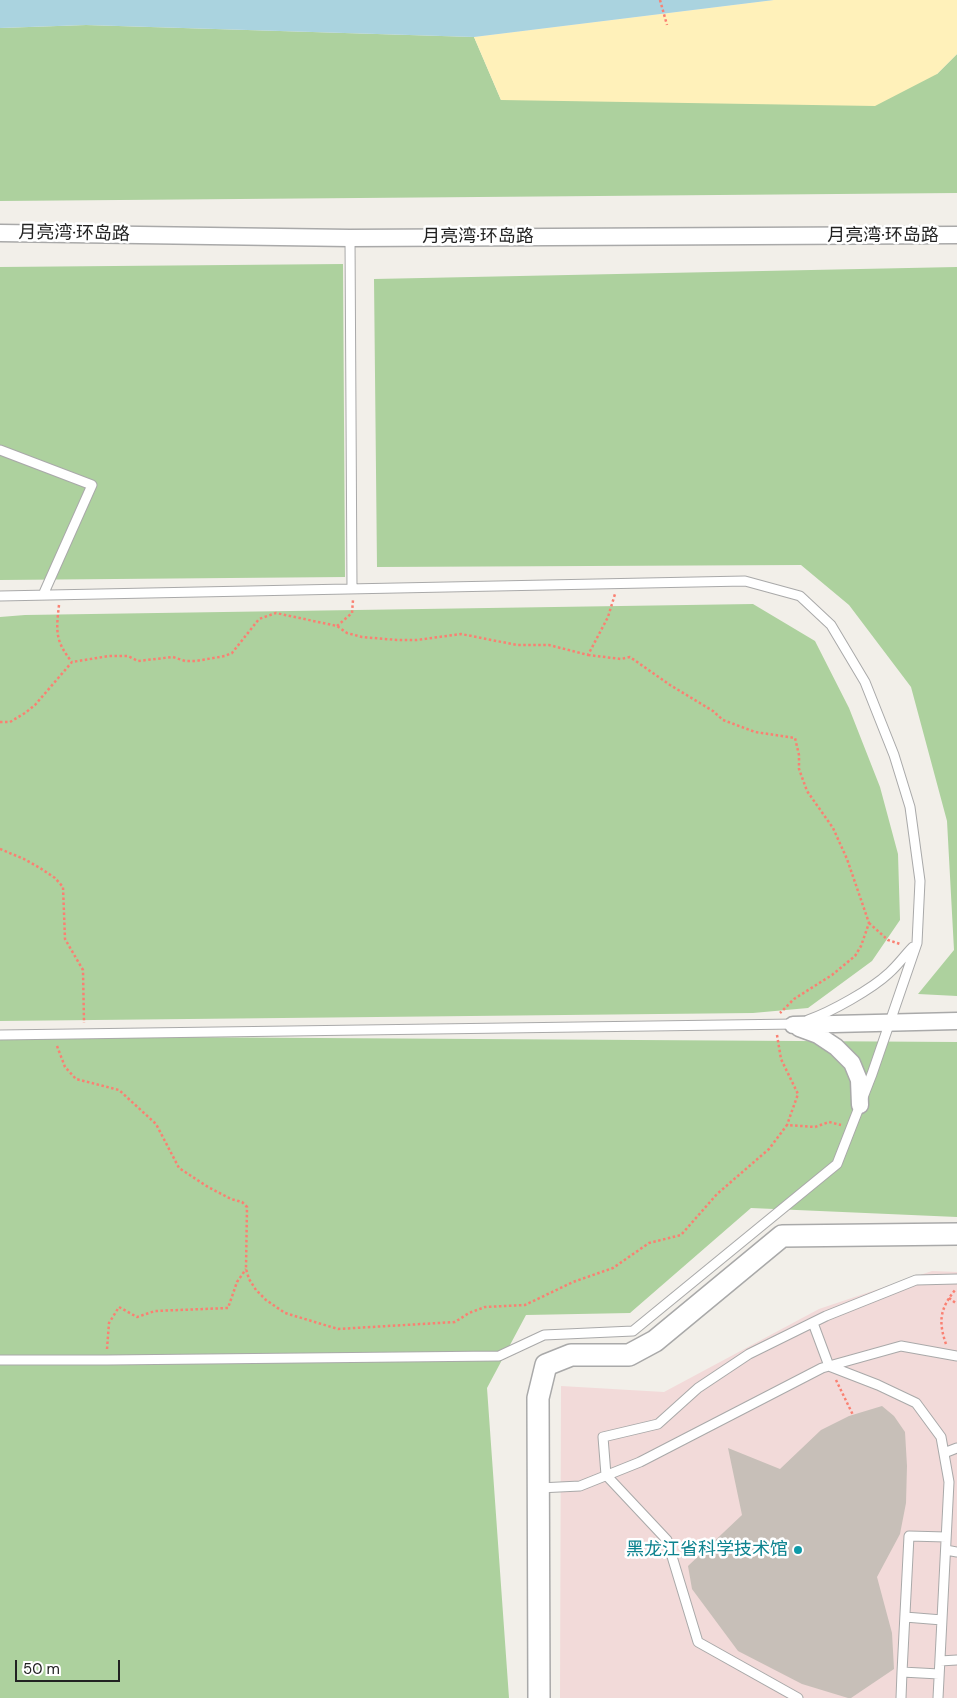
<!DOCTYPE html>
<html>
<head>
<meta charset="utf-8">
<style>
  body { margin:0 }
  #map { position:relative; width:957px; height:1698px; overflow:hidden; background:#f2efe9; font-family:"DM Sans",sans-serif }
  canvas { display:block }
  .scale { position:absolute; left:15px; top:1660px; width:105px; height:22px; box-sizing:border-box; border:2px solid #222; border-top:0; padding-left:6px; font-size:15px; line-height:18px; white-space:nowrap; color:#222; -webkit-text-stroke:4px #fff; paint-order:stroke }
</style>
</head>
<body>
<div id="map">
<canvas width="957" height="1698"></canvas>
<div class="scale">50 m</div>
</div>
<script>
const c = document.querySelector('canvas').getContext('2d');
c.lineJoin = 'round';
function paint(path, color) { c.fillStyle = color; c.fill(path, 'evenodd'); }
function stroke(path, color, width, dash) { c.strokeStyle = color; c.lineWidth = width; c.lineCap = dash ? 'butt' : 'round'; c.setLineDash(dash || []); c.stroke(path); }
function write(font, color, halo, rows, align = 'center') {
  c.font = font + ' "DM Sans","Noto Sans SC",sans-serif'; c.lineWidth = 5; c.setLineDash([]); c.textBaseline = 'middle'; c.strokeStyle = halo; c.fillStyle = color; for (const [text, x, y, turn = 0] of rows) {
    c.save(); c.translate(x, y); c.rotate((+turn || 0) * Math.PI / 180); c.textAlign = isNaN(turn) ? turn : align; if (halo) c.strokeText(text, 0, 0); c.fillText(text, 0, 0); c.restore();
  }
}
paint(new Path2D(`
  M932 1271 957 1272V1698H560L561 1386 664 1392 819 1309Z`), '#f2dad9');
paint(new Path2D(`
  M86 25 474 37 501 100 937 74 957 54V193L0 201V28Z
  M343 264 345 577 0 580V267Z
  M957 267V996L918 994 954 950 947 821 911 687 849 605 801 565 377 567 374 279Z
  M753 604 815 641 849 708 880 787 898 854 900 920 872 961 808 1008 753 1013 0 1021V617L25 615Z
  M0 1036 957 1042V1217L751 1208 630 1313 526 1315 487 1388 509 1698H0Z`), '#add19e');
paint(new Path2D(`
  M774 0H957V54L937 74 875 106 501 100 474 37Z`), '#fff1ba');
paint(new Path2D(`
  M0 0H774L474 37 86 25 0 28Z`), '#aad3df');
paint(new Path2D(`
  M882 1406 894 1416 905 1432 907 1466 906 1503 900 1534 877 1577 892 1633 894 1669 851 1698H848L802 1684 738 1651 692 1589 688 1566 742 1515 728 1448 780 1469 821 1430 849 1416Z`), '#c7bfb8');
const service = new Path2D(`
  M350 238 352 589
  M0 450 92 485 43 595
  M0 596 745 581 800 596 831 625 865 682 894 755 910 807 920 881 917 943 872 1074 837 1164 633 1331 544 1335 499 1356 107 1360H0
  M808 1020C831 1012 872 989 889 973 898 965 905 955 913 947
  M0 1035 796 1024
  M813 1323 829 1366 878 1385 916 1403 941 1437 949 1482 938 1698
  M944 1453 957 1448
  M539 1488 580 1486 640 1462 822 1368 901 1346 957 1356
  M946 1550 957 1552
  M905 1617 942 1620
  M940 1661 957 1660
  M939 1674 902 1672 909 1536 946 1537
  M798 1698 698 1642 667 1540 606 1475 603 1437 658 1424 698 1388 749 1354 826 1316 916 1280 957 1279
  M901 1698 902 1672`);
const minor = new Path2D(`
  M0 233 350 238 957 235
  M793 1025 957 1021
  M799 1028 818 1035 836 1047 852 1063 859 1080 860 1105`);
const tertiary = new Path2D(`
  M539 1698 538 1398 546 1365 571 1355H629L655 1341 782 1236 957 1234`);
stroke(service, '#a9a9a9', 11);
stroke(minor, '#a9a9a9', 19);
stroke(tertiary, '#a9a9a9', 24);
stroke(new Path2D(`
  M660 0 667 25
  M59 605C56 631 55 641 72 662
  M337 626 352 613 353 600
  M588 655 621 659 630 657 670 685 713 711 723 720 755 732 795 738 799 755V769L807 791 833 828 847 859 869 923 861 946 855 956 832 975 794 999 780 1013
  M0 722H10L25 713 35 705 72 662 109 656H128L138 661 173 657 185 661H196L225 656 232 653 259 619 276 613 337 626 347 633 362 637 397 640H417L461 634 517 645H549L588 655 608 617 615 594
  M0 849 24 859 40 868 55 878 63 887 65 939 83 970 84 1023
  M869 923 888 940 900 944
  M777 1035 781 1059 798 1094 787 1125
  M57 1046 65 1067 76 1079 119 1090 156 1124 179 1168 208 1187 231 1199 242 1202 247 1207 246 1269 249 1279 256 1290 266 1300 285 1313 338 1329 455 1322 469 1313 485 1307 525 1305 573 1282 613 1268 649 1243 681 1235 717 1194 769 1149 787 1125 815 1127 829 1122 841 1125
  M949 1298 957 1304
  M946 1344C938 1321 940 1308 956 1289
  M107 1349 109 1323 119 1307 137 1317 155 1311 228 1308 237 1282 246 1269
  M836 1380 853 1415`), '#fa8072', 2.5, [2.5, 2.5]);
stroke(service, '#fff', 9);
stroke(minor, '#fff', 16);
stroke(tertiary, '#fff', 21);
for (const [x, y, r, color] of [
  [798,1550,5,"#0f9aa8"]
]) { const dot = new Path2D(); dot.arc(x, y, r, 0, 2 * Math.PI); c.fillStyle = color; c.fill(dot); stroke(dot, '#fff', 2); }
write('18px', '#222', '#fff', [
  ["月亮湾·环岛路",74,234,1],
  ["月亮湾·环岛路",883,236],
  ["月亮湾·环岛路",478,237]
]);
write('18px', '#0d838f', '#fff', [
  ["黑龙江省科学技术馆",788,1550]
], 'right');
</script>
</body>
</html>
